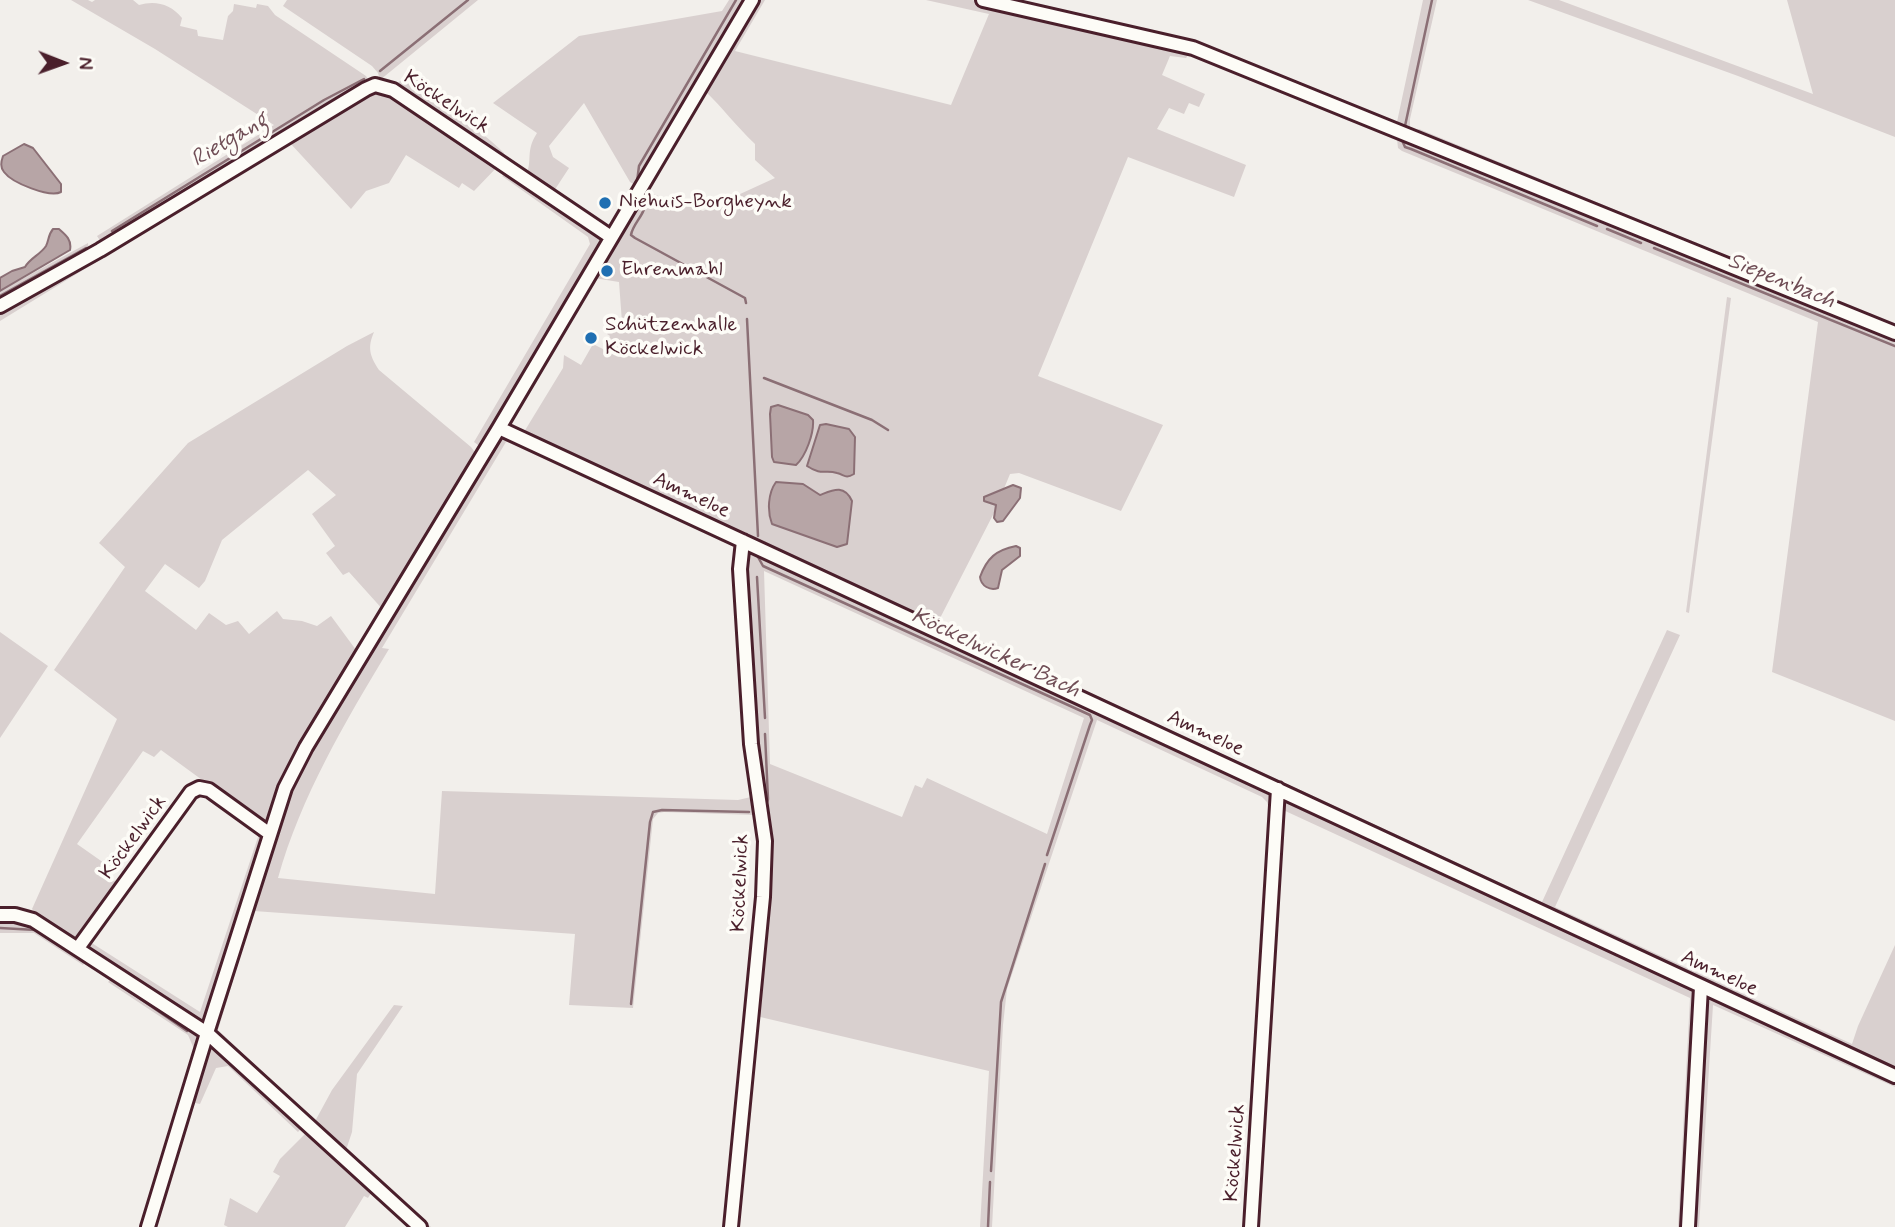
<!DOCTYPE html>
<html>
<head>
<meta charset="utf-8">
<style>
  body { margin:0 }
  #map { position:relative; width:1895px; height:1227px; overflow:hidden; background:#f2efeb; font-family:Mynerve,sans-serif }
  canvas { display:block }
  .north { position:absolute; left:28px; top:28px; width:70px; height:70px; -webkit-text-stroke:5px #fdfcf7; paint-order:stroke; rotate:91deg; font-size:19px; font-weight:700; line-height:28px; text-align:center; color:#4a1f2b }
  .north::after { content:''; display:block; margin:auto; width:24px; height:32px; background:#4a1f2b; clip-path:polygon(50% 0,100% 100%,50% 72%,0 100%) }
</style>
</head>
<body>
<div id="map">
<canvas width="1895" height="1227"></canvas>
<div class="north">N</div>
</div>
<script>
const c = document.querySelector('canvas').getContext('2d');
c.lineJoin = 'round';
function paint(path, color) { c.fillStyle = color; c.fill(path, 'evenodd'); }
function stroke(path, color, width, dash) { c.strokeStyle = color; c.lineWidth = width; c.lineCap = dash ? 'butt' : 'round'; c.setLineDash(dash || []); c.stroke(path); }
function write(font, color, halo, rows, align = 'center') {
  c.font = font + ' Mynerve,sans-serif'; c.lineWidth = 7; c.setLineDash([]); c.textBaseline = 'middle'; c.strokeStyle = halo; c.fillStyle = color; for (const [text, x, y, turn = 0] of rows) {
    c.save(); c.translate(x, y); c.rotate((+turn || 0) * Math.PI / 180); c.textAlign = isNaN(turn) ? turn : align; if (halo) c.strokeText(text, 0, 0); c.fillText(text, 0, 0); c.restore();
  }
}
paint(new Path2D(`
  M71 0H88L92 2 95 0H133L139 5C155 0 171 4 182 18L180 26 197 30 198 36 223 40 228 16 233 11 234 4 256 8 257 4 268 6 275 15 366 76 369 81 368 85 101 242 97 236 274 125 155 49Z
  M287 0H478L380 80 378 73 372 66 283 6Z
  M729 0H749L638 187 630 182 584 103 549 146 553 157 569 168 552 194 526 176C533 159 525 152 537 133L493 103 579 36 722 11Z
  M756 0H765L735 51 951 105 989 14 926 0H972L1192 50 1186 58 1170 56 1162 75 1205 94 1199 107 1189 103 1184 114 1169 108 1157 129 1246 165 1234 197 1128 157 1038 376 1163 425 1121 511 1019 473 1010 474 1003 491 986 497 997 507 936 626 526 437 524 432 563 368 564 355 581 365 593 344 607 351 611 343 608 340 610 336 607 334 612 325 605 321 608 315 622 322 619 282 594 278C609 248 626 221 644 191L703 211 775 178 755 160V144C736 126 722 107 704 90ZM778 405 807 415 813 426 800 461 772 457V407ZM820 425 855 437V469L839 473 810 469 807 466ZM776 482 803 484 820 496C832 490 844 485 852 501L847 544 769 518 771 491Z
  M993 0H1022L1193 40 1397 122 1423 0H1437L1410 119V133L1199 48Z
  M1528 0H1559L1813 94 1787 0H1895V137L1738 76Z
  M406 77C429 80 437 99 453 112 471 125 488 137 504 153L502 160 393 86Z
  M1283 88 1895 335V721L1772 672 1818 322 1402 151 1398 148 1397 139 1282 93Z
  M382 89 500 164 474 191 462 183 459 188 406 155 389 183 366 191 351 209 290 143 0 321V312L75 270 360 95Z
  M1419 129 1895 325V330L1414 135 1415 130Z
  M507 173 600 237V247L484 443 478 445 474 442 590 244 588 237 502 176Z
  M88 243 89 253 0 305V291Z
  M1727 297 1731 298 1689 613 1686 612Z
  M374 332C367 348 370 356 379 370L471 447 477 455 385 612 349 572 343 575 326 553 335 546 312 514 336 495 308 470 222 540 205 581 199 588 165 564 145 591 196 630 209 613 226 625 238 621 249 634 277 611 283 619 302 621 317 626 331 616 359 654 268 824 264 825 161 750 154 757 143 751 77 844 104 863V877L111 882 119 879 122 882 81 939C66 939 42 921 32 909L117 719 54 670 125 567 99 543 188 443 347 346Z
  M504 436 737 545 762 842 729 1227H724L758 858 756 815 664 812 658 813 653 819 633 1008 569 1005 575 934 254 911 218 1030 285 1093 282 1095 212 1031 284 800 309 750 499 437ZM506 442 516 443 734 544 745 735 751 797 738 800 442 791 435 894 278 878C301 796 345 722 389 649L382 648Z
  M750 550 1274 794 1249 1227H1244L1269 809 1267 802 1262 797 1097 720 1007 989 1003 1025 992 1227H980L989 1071 756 1016 761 800 743 563ZM764 571 1084 718 1047 834 927 778 922 788 915 785 902 817 770 764Z
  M1667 630 1680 635 1555 907 1852 1044 1858 1026 1895 945V1071L1050 680 1047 673 1542 902Z
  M0 632 48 666 0 738Z
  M1286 795 1700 989 1702 994 1688 1227H1678L1690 998 1281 809 1285 814 1259 1227H1254L1279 808 1282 797Z
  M235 816 264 836 207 1020 202 1023 86 948 87 940 200 1012 259 834Z
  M0 918 22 919 86 960 83 965 34 933H0Z
  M113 977 200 1035 144 1227H140L194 1049 188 1035 108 982Z
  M1712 997 1895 1076V1087L1713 1005 1699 1227H1693L1706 1006Z
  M394 1005 403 1006 357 1074 352 1132 346 1150 431 1227H423L313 1125 332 1090Z
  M210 1044 305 1124 298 1132 228 1066 216 1068 200 1104 195 1103 180 1150 175 1147Z
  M310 1129 374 1188 368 1198 364 1196 345 1227H228L224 1225 230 1198 257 1213 280 1176 273 1172 280 1159Z`), '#d9d0cf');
const water = new Path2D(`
  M24 144 33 148 61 184V192C50 198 12 183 4 172 0 167 1 162 3 156Z
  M53 229H59C66 235 72 240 70 250L0 291V278L12 271 25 267C30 258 40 255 46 246 49 240 48 235 53 229Z
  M778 405 808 415 813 420C814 433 806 456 796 465L774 462 772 457 770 414 771 407Z
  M826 424 849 429 855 437 854 474C845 479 845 475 837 473 825 469 822 476 807 466L820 425Z
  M776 482 803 484 820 495C833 490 844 484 852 501L847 544 837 547 772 524C767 511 768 493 776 482Z
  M1013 485 1021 488 1020 498 1003 521 997 522 994 518 996 505 984 501V497Z
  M1016 546 1020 548V556L1002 570 998 588C990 591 981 586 980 577 987 558 996 550 1016 546Z`);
paint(water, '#b7a5a6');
stroke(water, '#8b6f75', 2);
stroke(new Path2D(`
  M380 71 468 0
  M1405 126 1432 0
  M1402 140 1405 147 1411 149 1597 226
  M637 182 639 166 736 0
  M644 200C648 213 633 222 631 235L635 238 745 298 746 303
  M1607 229 1641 243
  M112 231 324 100 364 79
  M1654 248 1895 346
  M0 296 86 248
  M747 319 758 536
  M764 378 872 420 888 430
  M758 557 763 566 1090 715 1092 720 1090 725 1047 855
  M757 577 765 718
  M765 734 768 799 766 805
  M0 928 36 930 76 956
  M119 984 187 1031
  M631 1004 650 822 653 812 662 810 749 812
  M991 1171 1001 1002 1045 864
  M988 1227 990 1182`), '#8b6f75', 2.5);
const minor = new Path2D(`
  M983 0 1193 48 1895 333
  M0 306 100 250 366 89 375 85 393 90 611 237
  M499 428 1895 1076
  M0 915H15L33 920 207 1033 285 788 306 747 499 428 752 0
  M78 948 191 792 199 788 209 790 270 834
  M148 1227 207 1033 420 1227
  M731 1227 763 897 765 841 751 744 740 569 743 541
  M1251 1227 1278 789
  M1688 1227 1701 987`);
stroke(minor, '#4a1f2b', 18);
stroke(minor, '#fdfcf7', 12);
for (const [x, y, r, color] of [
  [605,203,7,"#1f6fb2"],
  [607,271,7,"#1f6fb2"],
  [591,338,7,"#1f6fb2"]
]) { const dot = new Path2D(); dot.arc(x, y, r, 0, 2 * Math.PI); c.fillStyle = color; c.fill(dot); stroke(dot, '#fdfcf7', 2.5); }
write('21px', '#4a1f2b', '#fdfcf7', [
  ["Köckelwick",446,103,33],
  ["Ammeloe",691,496,25],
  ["Ammeloe",1205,734,25],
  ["Köckelwick",134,838,-54],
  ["Köckelwick",741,883,-88],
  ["Ammeloe",1719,974,25],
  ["Köckelwick",1236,1153,-86]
]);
write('21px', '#4a1f2b', '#fdfcf7', [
  ["Niehuis-Borgheynk",619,203],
  ["Ehrenmahl",621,271],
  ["Schützenhalle",605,326],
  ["Köckelwick",605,350]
], 'left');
write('italic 23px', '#704e56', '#fdfcf7', [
  ["Rietgang",230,141,-31],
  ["Siepenbach",1781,282,22],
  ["Köckelwicker Bach",995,654,25]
]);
</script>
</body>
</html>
